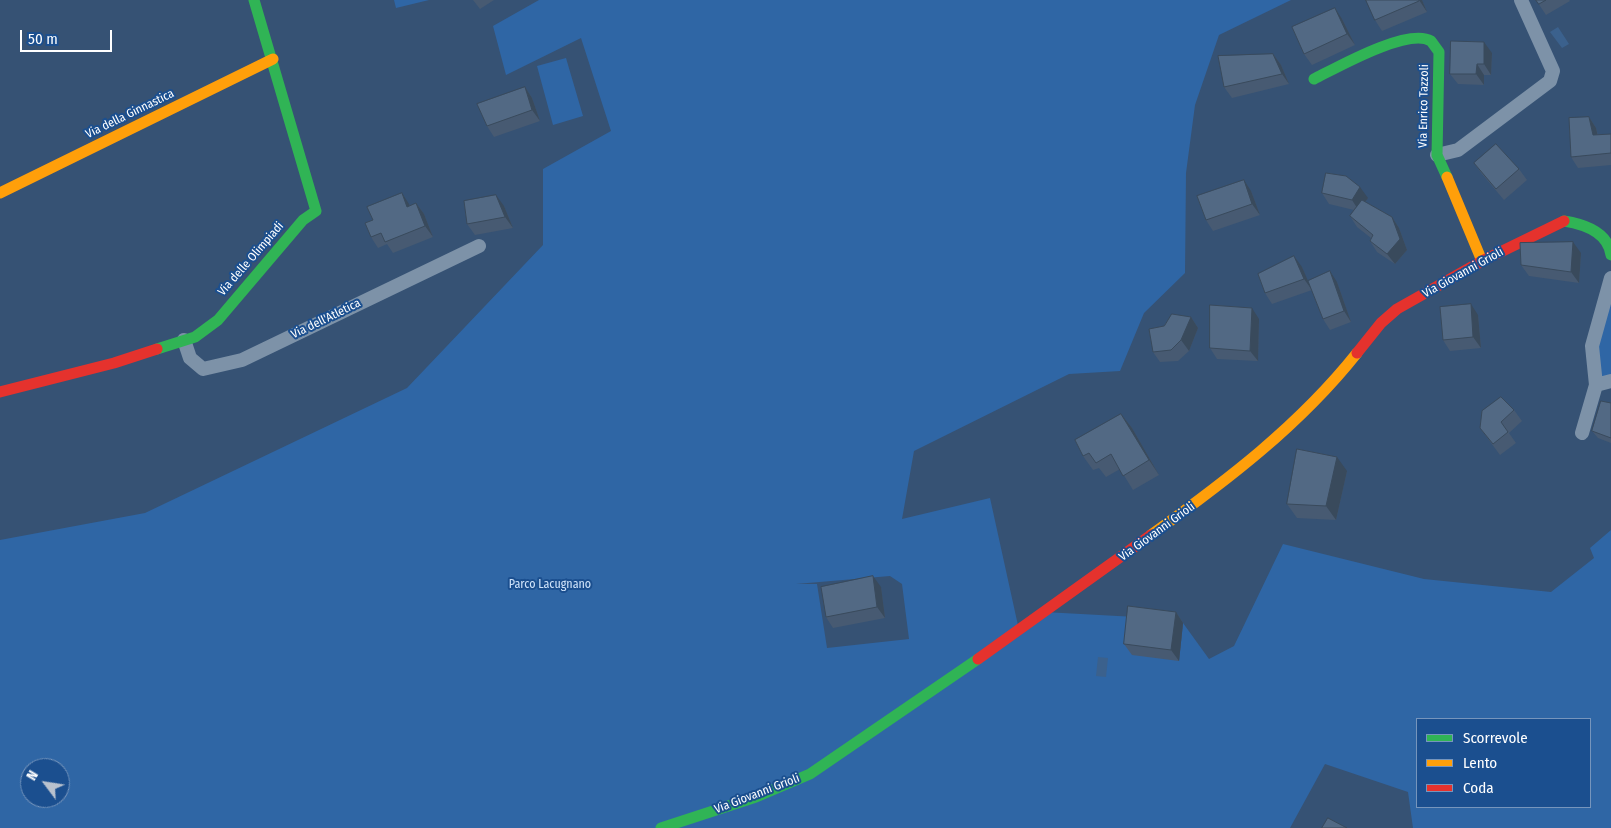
<!DOCTYPE html>
<html>
<head>
<meta charset="utf-8">
<style>
  body { margin:0 }
  #map { position:relative; width:1611px; height:828px; overflow:hidden; background:#365274; font-family:"Fira Sans Condensed",sans-serif }
  canvas { display:block }
  .legend { position:absolute; left:1416px; top:718px; width:175px; height:90px; box-sizing:border-box; background:#1b4f8f; border:1px solid #7695bc; margin:0; padding:6px 9px; list-style:none; font-size:15px; color:#fff }
  .legend li { display:flex; align-items:center; gap:10px; height:25px }
  .legend b { width:25px; border:1px solid #7695bc }
  .north { position:absolute; left:20px; top:758px; width:50px; height:50px; box-sizing:border-box; background:#1b4f8f; border:1px solid #7695bc; border-radius:50%; rotate:301deg; font-size:14px; font-weight:700; line-height:20px; text-align:center; color:#fff }
  .north::after { content:''; display:block; margin:auto; width:18px; height:22px; background:#b9c2ce; clip-path:polygon(50% 0,100% 100%,50% 72%,0 100%) }
  .scale { position:absolute; left:20px; top:30px; width:92px; height:22px; box-sizing:border-box; border:2px solid #fff; border-top:0; padding-left:6px; font-size:15px; line-height:18px; white-space:nowrap; color:#fff; -webkit-text-stroke:4px #1b4f8f; paint-order:stroke }
</style>
</head>
<body>
<div id="map">
<canvas width="1611" height="828"></canvas>
<ul class="legend">
<li><b style="height:6px;background:#30b455"></b>Scorrevole</li>
<li><b style="height:6px;background:#ff9f0a"></b>Lento</li>
<li><b style="height:6px;background:#e5322d"></b>Coda</li>
</ul>
<div class="north">N</div>
<div class="scale">50 m</div>
</div>
<script>
const c = document.querySelector('canvas').getContext('2d');
c.lineJoin = 'round';
function paint(path, color) { c.fillStyle = color; c.fill(path, 'evenodd'); }
function stroke(path, color, width, dash) { c.strokeStyle = color; c.lineWidth = width; c.lineCap = dash ? 'butt' : 'round'; c.setLineDash(dash || []); c.stroke(path); }
function write(font, color, halo, rows, align = 'center') {
  c.font = font + ' "Fira Sans Condensed",sans-serif'; c.lineWidth = 4; c.setLineDash([]); c.textBaseline = 'middle'; c.strokeStyle = halo; c.fillStyle = color; for (const [text, x, y, turn = 0] of rows) {
    c.save(); c.translate(x, y); c.rotate((+turn || 0) * Math.PI / 180); c.textAlign = isNaN(turn) ? turn : align; if (halo) c.strokeText(text, 0, 0); c.fillText(text, 0, 0); c.restore();
  }
}
paint(new Path2D(`
  M394 0H429L396 8Z
  M539 0H1291L1219 35 1195 105 1186 173 1185 273 1144 313 1120 371 1069 374 914 451 902 519 990 498 1019 630 1044 612 1136 617 1179 661 1183 623 1209 659 1234 646 1283 544 1424 579 1551 592 1594 558 1590 548 1611 530V828H1413L1408 792 1325 764 1290 828H0V540L145 513 407 388 543 245V169L611 131 581 38 506 75 493 26ZM890 576 902 584 909 639 827 648 817 584H796ZM1417 719H1590V807H1417ZM30 768H60V798H30Z
  M566 58 583 116 553 125 537 66Z
  M1611 303V387L1596 385 1592 346Z`), '#2f66a5');
paint(new Path2D(`
  M1558 27 1569 44 1562 48 1550 32Z
  M1098 657 1108 658 1106 677 1096 676Z`), '#3b618d');
stroke(new Path2D(`
  M1437 155 1458 150 1550 81 1553 71 1521 0
  M1611 278 1592 346 1596 385 1611 381
  M184 340 190 358 203 369 242 360 479 246
  M1582 433 1596 385`), '#7d92a8', 14);
stroke(new Path2D(`
  M1314 79C1336 68 1408 27 1431 41L1439 52 1437 155 1447 177
  M1564 221C1583 224 1608 232 1611 255
  M157 349 195 337 218 320 303 220 316 211 254 0
  M661 828 756 797 810 774 978 659`), '#30b455', 11);
stroke(new Path2D(`
  M1447 177 1482 261
  M0 193 273 59
  M1151 535C1226 481 1299 426 1357 353`), '#ff9f0a', 11);
stroke(new Path2D(`
  M1357 353 1381 323 1397 309 1482 261 1564 221
  M0 392 114 363 157 349
  M978 659 1151 535`), '#e5322d', 11);
paint(new Path2D(`
  M473 0H494L480 9Z
  M1366 0H1422L1427 12 1382 31 1375 20Z
  M1536 0H1569L1570 1 1546 15Z
  M1342 19 1355 45 1312 65 1304 54Z
  M1492 53 1491 75H1484V85L1458 84 1450 74Z
  M1273 54 1281 65 1289 84 1232 98 1224 87Z
  M525 87 532 98 540 121 494 137 487 126Z
  M1589 117 1596 128 1598 135 1611 134V165L1578 168 1571 157Z
  M1474 163 1519 169 1527 180 1504 200 1482 174Z
  M1251 191 1260 215 1213 231 1206 220Z
  M1322 193 1368 198 1365 202 1392 217 1399 228 1407 250 1395 264 1377 252 1370 241 1371 238 1357 227 1350 216 1354 210 1329 204Z
  M416 203 424 214 433 237 393 253 387 244 378 248 371 237 409 204 410 206Z
  M504 206 513 228 475 235 467 224Z
  M1581 253 1579 283 1529 276 1521 265Z
  M1302 267 1310 286 1337 282 1351 322 1330 330 1323 319 1312 290 1272 304 1265 293Z
  M1478 315 1481 348 1450 351 1443 340Z
  M1191 317 1198 328 1189 351 1178 361 1160 362 1153 352 1164 326Z
  M1259 319 1258 361 1217 359 1210 348Z
  M1611 403V443L1598 438 1592 431Z
  M1514 410 1522 421 1509 433 1516 443 1500 455 1480 428Z
  M1121 414 1132 428 1159 475 1133 490 1120 469 1106 477 1099 468 1093 470 1083 456Z
  M1347 471 1336 520 1297 518 1287 504Z
  M881 587 885 618 833 628 826 617Z
  M1176 612 1183 623 1179 661 1132 655 1124 644Z`), '#475a72');
paint(new Path2D(`
  M1419 0H1422L1427 12Z
  M1335 8 1342 19 1355 45 1347 34Z
  M1484 42 1492 53 1491 75 1484 64Z
  M1273 54 1281 65 1289 84 1282 74Z
  M1477 64 1484 75V85L1476 74Z
  M525 87 532 98 540 121 532 110Z
  M1589 117 1596 128 1600 146 1593 135Z
  M1244 180 1251 191 1260 215 1252 204Z
  M1360 187 1368 198 1359 211 1352 200Z
  M402 193 409 204 415 218 407 207Z
  M496 195 504 206 513 228 505 217Z
  M416 203 424 214 433 237 425 226Z
  M1392 217 1399 228 1407 250 1395 264 1387 254Z
  M1573 242 1581 253 1579 283 1571 272Z
  M1294 256 1302 267 1312 290 1304 279Z
  M1330 271 1337 282 1351 322 1344 311Z
  M1471 304 1478 315 1481 348 1473 337Z
  M1252 308 1259 319 1258 361 1250 351Z
  M1191 317 1198 328 1189 351 1181 340Z
  M1121 414 1132 428 1159 475 1149 460Z
  M1337 457 1347 471 1336 520 1326 506Z
  M873 576 881 587 885 618 877 607Z
  M1176 612 1183 623 1179 661 1171 650Z`), '#394a5c');
const building = new Path2D(`
  M1366 0H1419V1L1375 20Z
  M1536 0H1546L1539 4Z
  M1335 8 1347 34 1304 54 1292 27Z
  M1451 41 1484 42V64H1477L1476 74H1450Z
  M1273 54 1282 74 1224 87 1218 56Z
  M525 87 532 110 487 126 477 104Z
  M1589 117 1593 135 1611 134V153L1571 157 1569 118Z
  M1496 144 1519 169 1496 189 1474 163Z
  M1326 173 1346 176 1360 187 1352 200 1322 193Z
  M1244 180 1252 204 1206 220 1197 196Z
  M402 193 407 207 416 203 425 226 385 242 381 233 371 237 365 223 373 220 367 207Z
  M496 195 505 217 467 224 464 201Z
  M1362 200 1392 217 1400 239 1387 254 1370 241 1373 235 1350 216Z
  M1573 242 1571 272 1521 265 1520 243Z
  M1294 256 1304 279 1265 293 1258 274Z
  M1330 271 1344 311 1323 319 1308 281Z
  M1471 304 1473 337 1443 340 1440 307Z
  M1210 305 1252 308 1250 351 1210 348Z
  M1172 314 1191 317 1181 340 1171 350 1153 352 1149 329 1164 326Z
  M1501 397 1514 410 1501 422 1508 432 1493 444 1480 428 1482 411Z
  M1601 401 1611 403V438L1592 431Z
  M1121 414 1149 460 1123 476 1111 454 1096 463 1089 453 1083 456 1075 440Z
  M1297 449 1337 457 1326 506 1287 504Z
  M873 576 877 607 826 617 821 587Z
  M1128 606 1176 612 1171 650 1124 644Z
  M1328 818 1347 828H1322Z`);
paint(building, '#526984');
stroke(building, '#394a5c', 1);
write('12px', '#fff', '#1b4f8f', [
  ["Via Enrico Tazzoli",1424,106,-89],
  ["Via della Ginnastica",130,114,-26],
  ["Via delle Olimpiadi",251,259,-49],
  ["Via Giovanni Grioli",1463,273,-29],
  ["Via dell'Atletica",326,319,-26],
  ["Via Giovanni Grioli",1157,532,-36],
  ["Via Giovanni Grioli",757,794,-21]
]);
write('12px', '#cfe3fa', '#1b4f8f', [
  ["Parco Lacugnano",550,585]
]);
</script>
</body>
</html>
